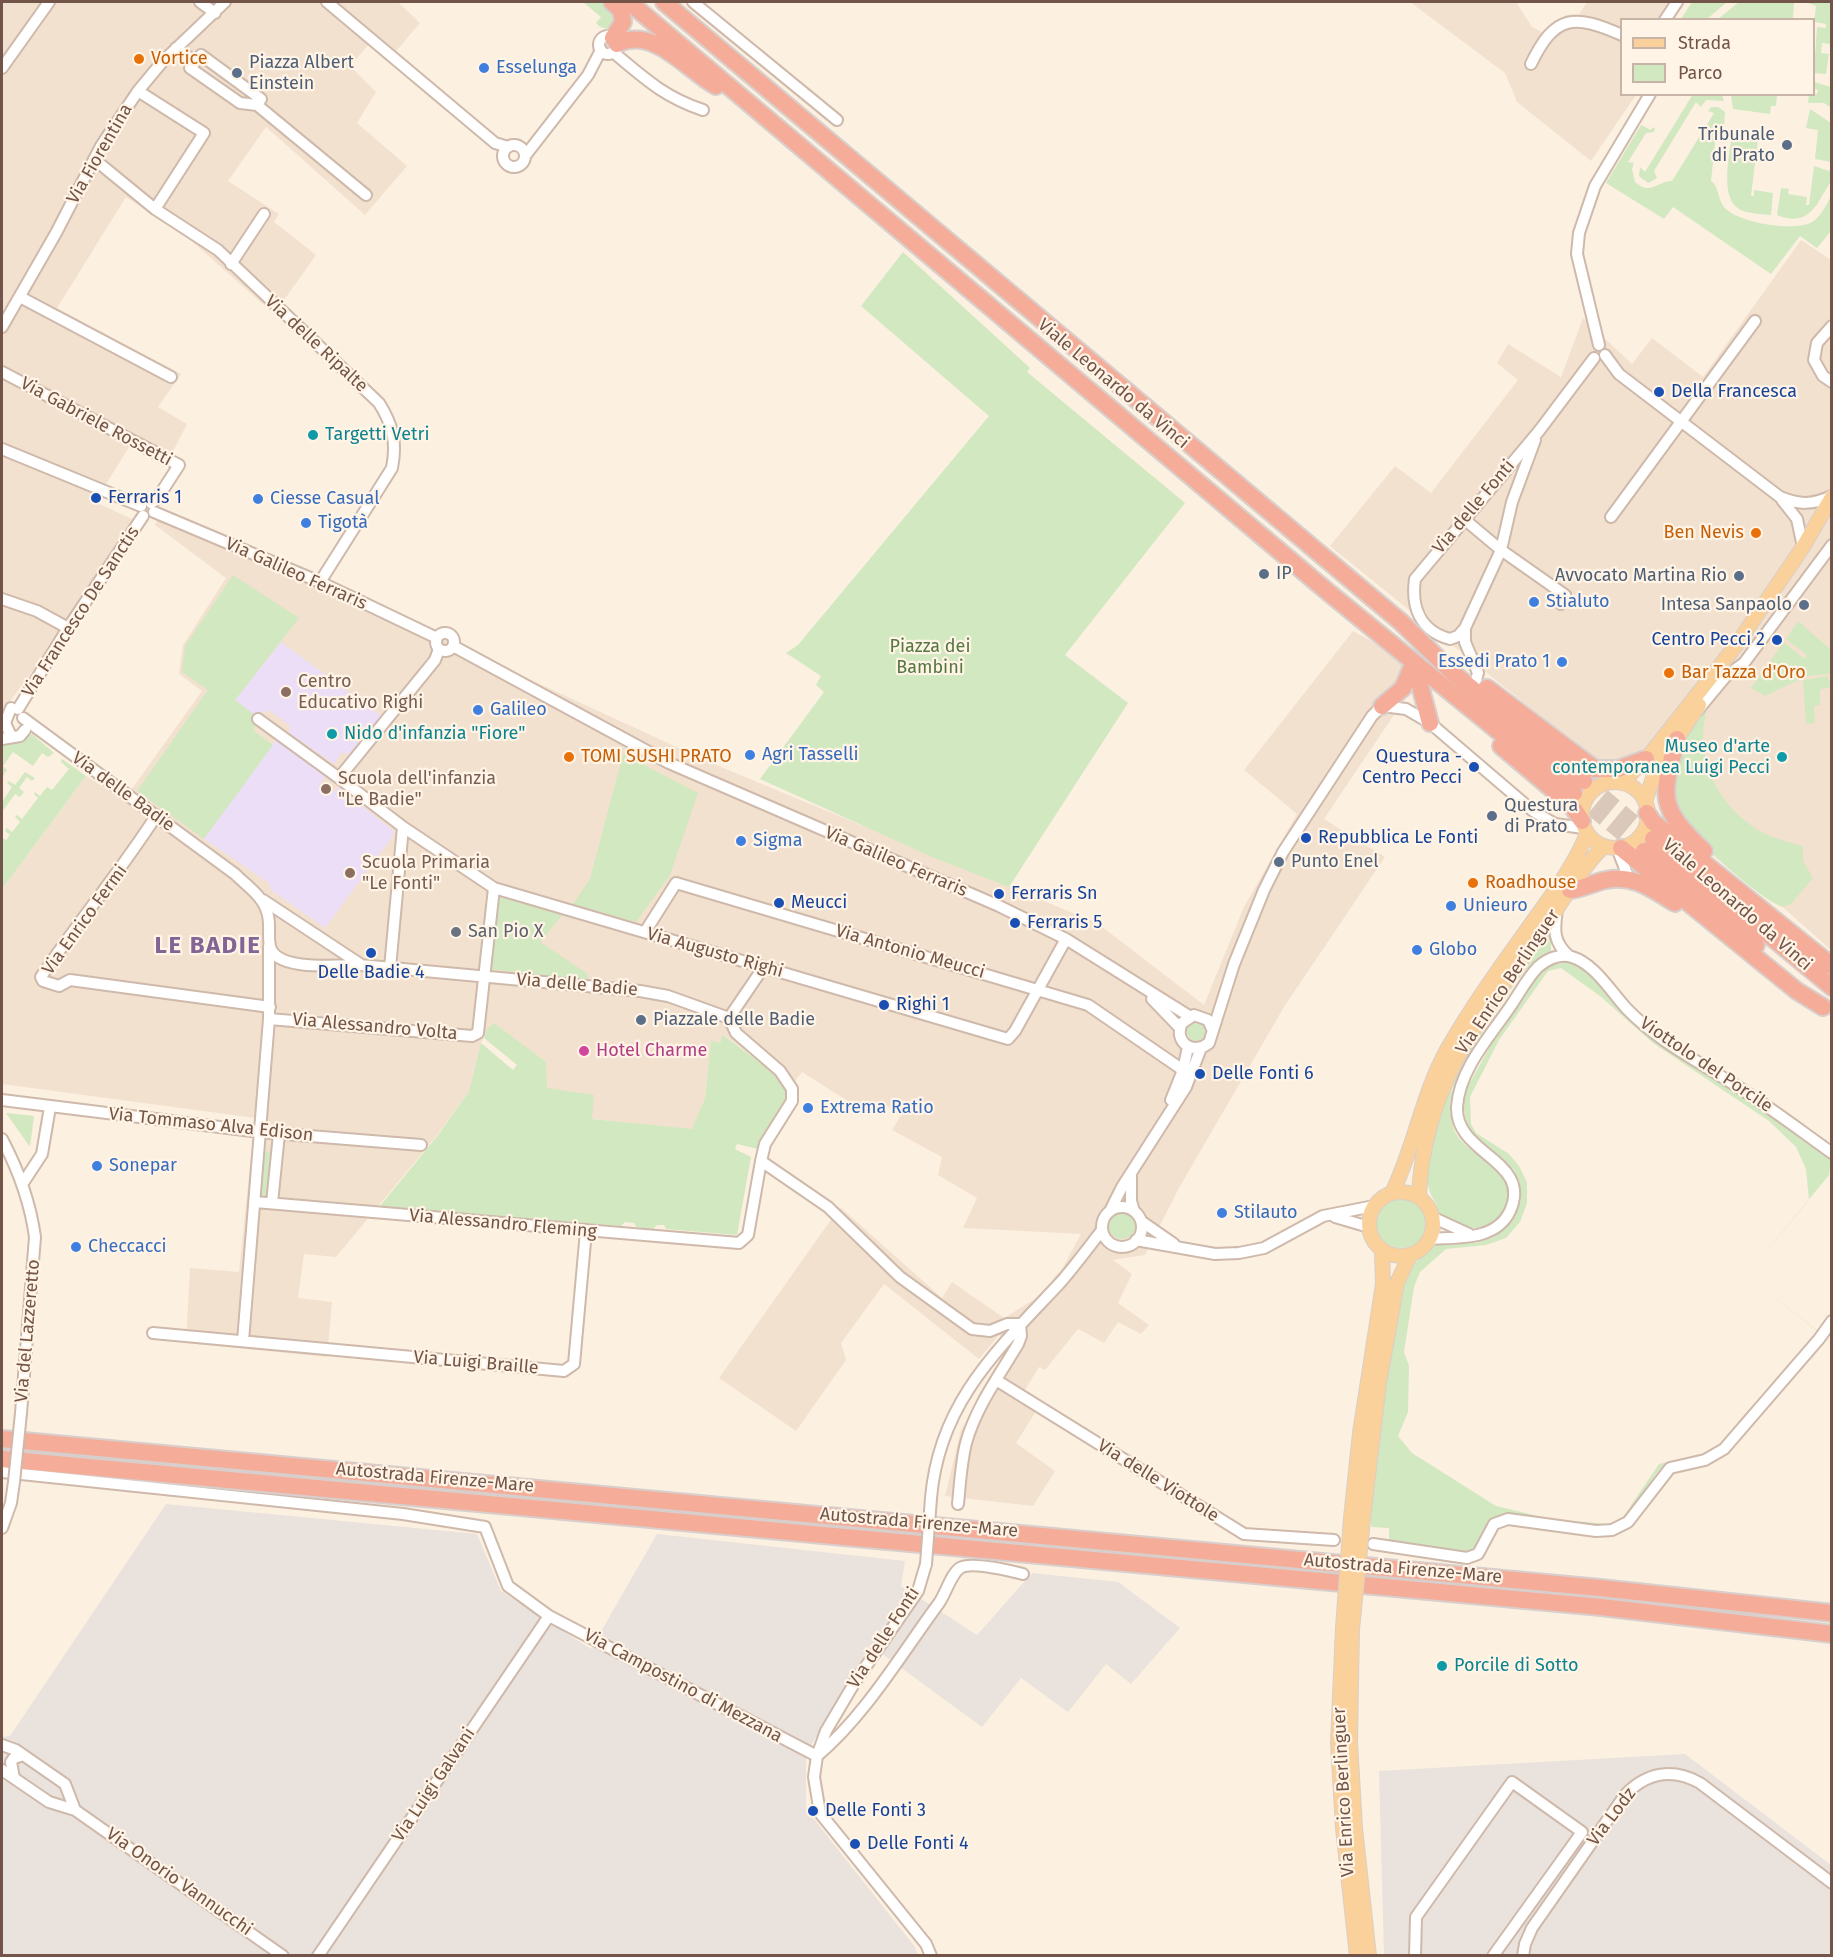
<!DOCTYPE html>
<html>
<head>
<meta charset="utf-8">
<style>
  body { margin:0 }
  #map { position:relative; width:1833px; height:1957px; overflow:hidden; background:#fcf0e1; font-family:"Fira Sans",sans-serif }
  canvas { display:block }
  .frame { position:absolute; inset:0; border:3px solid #725548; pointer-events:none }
  .legend { position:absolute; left:1620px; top:18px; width:195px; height:78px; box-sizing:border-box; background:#fff4e6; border:2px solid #c7b4a7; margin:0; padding:8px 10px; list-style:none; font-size:18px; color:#725548 }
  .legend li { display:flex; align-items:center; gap:12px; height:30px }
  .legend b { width:30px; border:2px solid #c7b4a7 }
</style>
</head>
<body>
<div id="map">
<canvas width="1833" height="1957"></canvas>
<div class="frame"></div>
<ul class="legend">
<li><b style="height:8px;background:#fad19a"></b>Strada</li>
<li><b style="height:16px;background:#d2e8c0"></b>Parco</li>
</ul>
</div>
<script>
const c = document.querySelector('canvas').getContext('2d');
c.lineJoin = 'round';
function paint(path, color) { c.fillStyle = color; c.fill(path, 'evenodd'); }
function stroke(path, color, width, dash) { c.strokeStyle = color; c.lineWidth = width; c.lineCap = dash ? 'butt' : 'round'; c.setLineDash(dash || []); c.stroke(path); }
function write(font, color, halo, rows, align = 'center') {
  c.font = font + ' "Fira Sans",sans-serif'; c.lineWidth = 4.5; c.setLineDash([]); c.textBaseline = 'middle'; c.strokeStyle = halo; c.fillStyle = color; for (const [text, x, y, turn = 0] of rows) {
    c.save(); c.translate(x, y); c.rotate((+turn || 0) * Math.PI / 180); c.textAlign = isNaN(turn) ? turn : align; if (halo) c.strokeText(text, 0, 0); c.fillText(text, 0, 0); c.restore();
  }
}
paint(new Path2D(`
  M4 2H398L420 23 396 51 377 35 350 66 376 92 357 123 407 166 365 215 266 127 228 181 279 214 274 222 316 255 274 314 187 237 126 197 57 308 181 374 158 407 187 424 165 467 129 447 95 502 143 524 2 712V5Z
  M1410 2H1516L1532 27 1542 32 1566 15 1579 14 1587 2H1668L1659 19 1622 20V94L1636 95 1591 161 1517 102 1505 73Z
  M1801 240 1831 260V950L1724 855 1673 787 1646 759 1618 763 1597 762 1330 546 1395 466 1431 493 1518 380 1497 363 1508 344 1561 377 1583 318 1632 364 1652 338 1703 377Z
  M162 510 709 762 1097 923 1204 1005 1244 907 1297 814 1244 770 1353 631 1395 654 1416 682 1324 819 1385 857 1284 1007 1179 1188 1145 1255 1113 1260 1132 1274 1118 1303 1149 1325 1141 1334 1118 1322 1104 1343 1078 1329 1045 1370 1039 1367 1025 1390 1042 1402 1016 1443 1055 1471 1033 1506 945 1496 961 1430 1012 1344 999 1335 979 1359 884 1284 841 1343 846 1360 796 1431 719 1378 840 1207 942 1298 952 1282 1004 1318 1035 1299 1062 1269 1081 1234 963 1228 977 1198 938 1175 942 1157 892 1130 901 1115 880 1101 870 1115 802 1072 788 1090 771 1071 724 1035 720 1043 711 1041 705 1098 692 1130 592 1119 547 1088 487 1029 481 1043 469 1091 439 1133 336 1257 304 1254 298 1298 332 1302 327 1357 186 1343 190 1268 239 1272 255 1118 2 1084V889L86 776 124 800 202 691 179 674 183 645 226 578 155 525Z`), '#f3e1cf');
paint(new Path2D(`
  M166 1504 477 1534 501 1591 591 1649 657 1534 905 1561 901 1586 977 1635 1032 1573 1118 1582 1180 1628 1131 1684 1106 1664 1068 1712 1021 1678 982 1727 870 1645 806 1754V1809L915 1947 918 1955 2 1956V1737L10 1736Z
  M1685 1754 1831 1865V1955H1384L1379 1771Z`), '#eae2dc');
paint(new Path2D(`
  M281 642 381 716 348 755 342 752 334 764 289 733V725L269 710 256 716 235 700Z
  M277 738 327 774 321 783 333 792 338 787 394 831 393 836 325 928 271 890 269 883 204 839Z`), '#eddef7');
paint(new Path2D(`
  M583 2H604L617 13 612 27C606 30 600 28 596 23L601 17Z
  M1692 2H1727L1707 19H1681Z
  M1739 2H1797H1794L1793 19H1718Z
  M1805 2H1831V44L1822 43 1821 53 1829 54 1826 74 1814 73 1817 27 1826 28V24L1814 22 1816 6Z
  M1814 82 1831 87V108L1824 103H1808L1809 95 1817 94 1818 90 1814 89Z
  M1693 94 1722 95 1724 101 1706 100 1701 107 1696 102 1654 171 1657 178 1648 183 1639 176 1640 167 1645 172Z
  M1731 95H1777L1776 106H1771L1770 114 1733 109Z
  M1711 107H1718L1725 112 1724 128 1717 125 1711 181C1720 187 1717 201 1726 209 1740 223 1795 232 1812 222 1821 217 1826 205 1831 196V231L1817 248 1800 236 1771 274 1673 207 1664 219 1606 183 1641 125 1651 130 1653 127 1655 129 1654 132 1646 133 1628 162 1634 163 1632 169 1635 182C1651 196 1657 181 1672 181L1714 113 1708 111Z
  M1810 109 1831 123V162L1815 159 1818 130 1806 128Z
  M1733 128 1759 131 1751 196H1754V190L1773 193 1771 215C1761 214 1748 214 1739 209 1718 197 1731 148 1733 128Z
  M1814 166 1832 172C1832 181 1828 187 1823 194 1813 214 1801 225 1777 215L1781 188 1789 189 1788 194 1807 197 1806 205H1809Z
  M903 252 1030 368 1027 372 1185 503 1065 655 1128 703 1009 887 932 857 760 779 824 692 816 685 821 676 786 653 798 645 989 416 861 306Z
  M233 575 299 618 235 700 256 716 254 731 273 745 204 839 137 791 208 690 182 672 185 646Z
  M1798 621 1831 650V674L1807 676 1765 696 1751 688 1784 642 1804 659 1807 655 1786 639Z
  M1828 676 1830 688 1820 689V705L1814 706 1815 723 1806 724 1803 680Z
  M1707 709C1695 751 1712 796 1748 823 1764 836 1784 841 1803 846V861L1813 878 1791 904 1783 907C1762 901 1695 840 1680 821 1674 814 1669 787 1669 777 1671 751 1693 729 1707 709Z
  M32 734 54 753 48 757 42 753 33 766 13 752 3 766 7 770 3 776 2 774V744Z
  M623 754 698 793 670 875 636 922 573 904 590 879Z
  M62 759 86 776 2 889V838L6 840 10 835 5 831 7 828 12 832 20 822 15 817 17 815 22 819 38 798 34 794 35 792 40 796 47 787 52 790 69 769 61 762Z
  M25 772 35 778 32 781 27 777 19 788 24 792 20 797 15 794 2 812V802L12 787 7 783 9 781 15 785Z
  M496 895 563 914 540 942 588 974V980L489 969Z
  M1551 930V953C1544 957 1536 959 1531 964 1511 985 1459 1065 1452 1092 1449 1104 1450 1120 1455 1132 1467 1156 1506 1163 1509 1191 1513 1228 1467 1238 1443 1218 1438 1215 1438 1207 1435 1202 1423 1182 1427 1169 1432 1146 1434 1132 1435 1115 1441 1102 1466 1042 1507 989 1544 935Z
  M1558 960 1576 963 1661 1042 1757 1103 1831 1157 1829 1175 1746 1276 1821 1333 1720 1447C1702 1458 1680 1456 1663 1467 1652 1474 1637 1508 1625 1520 1605 1541 1527 1516 1498 1516L1477 1546 1464 1556 1389 1545V1528L1371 1527V1521L1366 1520 1386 1365 1399 1296 1408 1269 1438 1243H1476L1494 1237 1512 1222 1521 1200 1519 1181 1514 1170 1477 1140 1467 1126 1463 1104 1468 1086 1492 1043 1544 967ZM1561 968 1600 996 1653 1043 1769 1121 1796 1147 1806 1169 1809 1200 1746 1276 1819 1332 1820 1335 1744 1415 1719 1446 1707 1453 1659 1464 1621 1520 1608 1524 1551 1519 1496 1506 1412 1453 1398 1436 1408 1412 1409 1366 1404 1352 1414 1287 1420 1272 1446 1249 1486 1245 1506 1238 1520 1222 1527 1203V1182L1519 1166 1509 1154 1476 1133 1471 1124 1470 1097 1499 1040 1548 971Z
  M494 1023 546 1062 547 1088 594 1095 592 1119 692 1129 705 1098 711 1040 720 1043 723 1035 771 1071 788 1090C786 1112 766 1128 758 1149L737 1144 735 1149 751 1157 737 1235 666 1229 664 1225H657L653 1229 636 1227 634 1223 625 1222 621 1226 380 1206 439 1134 469 1091 481 1043 513 1070 517 1065 484 1038 487 1029Z
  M1187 1032a9 9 0 1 1 18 0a9 9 0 1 1-18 0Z
  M6 1113 34 1116 30 1147Z
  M263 1151 270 1152 266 1197H259Z
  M1376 1223a25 25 0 1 1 50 0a25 25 0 1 1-50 0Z
  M1109 1226a13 13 0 1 1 26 0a13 13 0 1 1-26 0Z`), '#d2e8c0');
stroke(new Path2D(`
  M1584 781 1653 839
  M1574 793 1644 851`), '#dac9bb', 16, [16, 8]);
const minor = new Path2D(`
  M200 2 215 13
  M327 2 495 143 508 147
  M693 2 837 120
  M1665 20 1677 2
  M599 45a9 9 0 1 1 18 0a9 9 0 1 1-18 0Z
  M176 48 195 62
  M613 52C644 78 664 97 703 110
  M201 55 261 99 257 105 240 103 190 68Z
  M1531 64C1555 14 1574 14 1622 35
  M2 68 49 2
  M138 91 204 133 155 209
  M257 105 366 195
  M503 156a11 11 0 1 1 22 0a11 11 0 1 1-22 0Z
  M525 156 588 75 601 50
  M94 159 155 209 218 250 379 403C393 425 397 443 392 468L320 582
  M231 264 264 214
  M20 297 171 377
  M1832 326 1817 343 1814 360 1823 376 1832 382
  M2 327 56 233 101 146 138 91 163 61 225 2
  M1599 345 1577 254 1579 233 1595 186 1650 94
  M1605 355 1619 374 1780 497C1800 505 1812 505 1832 496
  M2 372 179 465 157 499 151 503
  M2 449 141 506
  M1782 500 1797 519 1803 547
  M154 512 320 582 437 638
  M1611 517 1755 321
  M1464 519 1501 550 1565 595 1561 604
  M2 599 37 611 68 628
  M1465 628 1458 636 1450 639C1420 631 1411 607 1415 579L1539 431 1594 358
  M436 642a9 9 0 1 1 18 0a9 9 0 1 1-18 0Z
  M453 646 669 763 999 906 1066 939 1189 1016
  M439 649 435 660 339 778 403 827 494 888 1008 1039 1015 1031 1066 939
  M1476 680 1478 673 1465 642V628L1501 550 1512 502 1535 440
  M11 708 5 723 11 736
  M18 709 68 628 143 516
  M1697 711 1726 676 1744 663 1832 545
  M23 718 235 874C246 885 261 895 266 909 272 922 267 934 270 946 275 972 340 965 360 965L640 991 668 996 729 1018
  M258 719 339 778
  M2 739 20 736 25 730
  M156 816C120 872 78 922 41 977L43 981 59 986 70 980 270 1007
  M1617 848 1629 879
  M263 900 360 964
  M1557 910C1554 930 1553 942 1569 956
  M645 932 676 883 1088 1005 1183 1070
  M390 968 403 827
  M1152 999 1179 1027
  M729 1018 736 1033 780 1071 792 1089V1101L765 1144 761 1161 828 1207 900 1277 972 1329 990 1331 1007 1324H1020L1021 1336 1018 1344C999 1376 976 1407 966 1443 961 1463 960 1484 958 1504
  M729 1018 763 968
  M269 1019 472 1036 478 1033 494 888
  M1212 1029 1208 1020 1194 1015 1182 1023C1173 1042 1193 1056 1209 1043L1234 964 1264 890 1283 852 1372 716 1382 706 1406 709 1430 723 1533 811 1555 824 1583 828
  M2 1100 260 1132 421 1145
  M1171 1100 1183 1070 1188 1047
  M2 1139C19 1171 30 1201 35 1237L21 1413
  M1131 1176V1201L1134 1211
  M23 1183 42 1154 50 1107
  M255 1202 739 1243 748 1235 761 1161
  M272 1203 279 1134
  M1102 1227a20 20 0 1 1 40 0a20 20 0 1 1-40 0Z
  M1111 1209 1122 1187 1186 1087 1201 1048
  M1335 1217 1369 1227
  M1432 1217 1469 1234
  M1141 1221 1174 1244
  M1429 1239C1458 1237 1496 1241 1510 1211 1533 1160 1455 1155 1457 1107 1459 1069 1492 1034 1512 1004 1520 992 1528 977 1538 967 1547 959 1560 953 1572 957 1595 964 1611 992 1627 1009 1656 1039 1692 1058 1727 1080 1763 1102 1797 1128 1832 1153
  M1136 1240 1215 1254 1239 1253 1264 1248 1323 1216 1374 1206
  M153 1333 564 1371 574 1364 586 1231
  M243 1341 269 1019V946
  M996 1380 1244 1534 1334 1540
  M2 1472 403 1514 485 1527 508 1586 549 1616 817 1756C865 1716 902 1653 939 1603 946 1593 951 1574 960 1568 971 1561 1011 1571 1023 1574
  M931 1498C939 1403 997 1350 1059 1284 1074 1267 1088 1248 1102 1230
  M2 1528 11 1503 14 1482
  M1373 1544 1467 1558 1478 1554 1494 1524 1508 1519 1596 1531 1612 1530 1628 1522 1670 1468 1705 1460 1724 1449 1819 1339 1832 1321
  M926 1564 918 1591 855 1682 826 1731 817 1756 814 1777 820 1813 926 1944 931 1956
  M2 1745 16 1750 65 1784 75 1810
  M2 1770 49 1802 75 1810 283 1956
  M14 1778 11 1762 14 1758 23 1755
  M318 1956 549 1616
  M1415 1956 1416 1917 1512 1782 1582 1832 1493 1956
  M1523 1956 1525 1944 1532 1928 1625 1795C1647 1772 1673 1768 1700 1783L1832 1883`);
const major = new Path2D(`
  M1582 815a33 33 0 1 1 66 0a33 33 0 1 1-66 0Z
  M1622 783 1651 753 1737 644 1803 547 1832 497
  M1645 802 1655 772 1699 705
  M1369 1224a32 32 0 1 1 64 0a32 32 0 1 1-64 0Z
  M1392 1193C1415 1146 1422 1094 1448 1048 1472 1006 1501 966 1529 927 1551 896 1573 868 1587 834
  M1419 1197C1423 1086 1481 1015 1544 928 1563 901 1580 870 1603 847
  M1351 1518 1360 1433 1383 1284 1382 1250
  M1363 1519 1379 1383 1397 1283 1410 1255
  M1343 1628 1338 1742 1343 1828 1357 1956
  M1352 1629 1350 1742 1355 1828 1369 1956`);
const highway = new Path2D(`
  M612 2 621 10 623 22 613 38
  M629 2 1328 592 1574 793
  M664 2 1401 622 1453 673 1584 781
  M617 44C653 25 687 70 716 86
  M1417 674 1430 723
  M1487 688 1595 769H1618L1646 759
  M1382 706 1403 688 1411 669
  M1677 739C1661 798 1658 807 1704 851
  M1501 746 1571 805 1582 821
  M1647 813 1653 822 1832 966
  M1653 839 1832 987
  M1621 848 1797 991 1823 1007
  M1644 851 1756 945
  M1570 890C1583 889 1594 882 1606 880 1634 874 1653 890 1675 903
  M2 1439 1600 1588 1832 1613
  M2 1459 1601 1607 1832 1634`);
stroke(minor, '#ceb9ab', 14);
stroke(major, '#d8cfcc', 16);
stroke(highway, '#d8cfcc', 20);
stroke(minor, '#fff', 10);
stroke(major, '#fad19a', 14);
stroke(highway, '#f5ac98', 16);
const minorBridge = new Path2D(`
  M14 1482 21 1413
  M926 1564 931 1498`);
const majorBridge = new Path2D(`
  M1343 1628 1351 1518
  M1352 1629 1363 1519`);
stroke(minorBridge, '#ceb9ab', 14, []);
stroke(majorBridge, '#d8cfcc', 16, []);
stroke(minorBridge, '#fff', 10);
stroke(majorBridge, '#fad19a', 14);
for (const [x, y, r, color] of [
  [139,59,6,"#e8710a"],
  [484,68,6,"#3f7fe0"],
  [237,73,6,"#5c6f8a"],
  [1787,145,6,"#5c6f8a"],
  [1659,392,6,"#1a4fb4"],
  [313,435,6,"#0f9aa8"],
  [96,498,6,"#1a4fb4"],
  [258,499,6,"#3f7fe0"],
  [306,523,6,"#3f7fe0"],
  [1756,533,6,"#e8710a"],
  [1264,574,6,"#5c6f8a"],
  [1739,576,6,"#5c6f8a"],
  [1534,602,6,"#3f7fe0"],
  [1804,605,6,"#5c6f8a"],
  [1777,640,6,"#1a4fb4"],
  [1562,662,6,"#3f7fe0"],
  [1669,673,6,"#e8710a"],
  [286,692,6,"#8d6e63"],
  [478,710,6,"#3f7fe0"],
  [332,734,6,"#0f9aa8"],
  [750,755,6,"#3f7fe0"],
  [569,757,6,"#e8710a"],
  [1782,757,6,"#0f9aa8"],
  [1474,767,6,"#1a4fb4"],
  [326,789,6,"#8d6e63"],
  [1492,816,6,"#5c6f8a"],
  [1306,838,6,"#1a4fb4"],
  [741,841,6,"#3f7fe0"],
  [1279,862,6,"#5c6f8a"],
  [350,873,6,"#8d6e63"],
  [1473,883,6,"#e8710a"],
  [999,894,6,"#1a4fb4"],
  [779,903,6,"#1a4fb4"],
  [1451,906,6,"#3f7fe0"],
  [1015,923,6,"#1a4fb4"],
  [456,932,6,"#6b7280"],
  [1417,950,6,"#3f7fe0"],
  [371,953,6,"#1a4fb4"],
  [884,1005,6,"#1a4fb4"],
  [641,1020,6,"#5c6f8a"],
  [584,1051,6,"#d1479c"],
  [1200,1074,6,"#1a4fb4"],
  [808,1108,6,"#3f7fe0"],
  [97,1166,6,"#3f7fe0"],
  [1222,1213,6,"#3f7fe0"],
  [76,1247,6,"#3f7fe0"],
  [1442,1666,6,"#0f9aa8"],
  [813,1811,6,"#1a4fb4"],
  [855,1844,6,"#1a4fb4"]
]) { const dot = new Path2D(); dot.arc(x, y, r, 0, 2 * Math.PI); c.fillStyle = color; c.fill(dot); stroke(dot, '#fff4e6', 2); }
write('18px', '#c56008', '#fff4e6', [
  ["Vortice",151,59],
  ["Ben Nevis",1744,533,"right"],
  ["Bar Tazza d'Oro",1681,673],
  ["TOMI SUSHI PRATO",581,757],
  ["Roadhouse",1485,883]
], 'left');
write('18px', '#4e5e75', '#fff4e6', [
  ["Piazza Albert",249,63],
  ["Einstein",249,84],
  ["Tribunale",1775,135,"right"],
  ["di Prato",1775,156,"right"],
  ["IP",1276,574],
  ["Avvocato Martina Rio",1727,576,"right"],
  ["Intesa Sanpaolo",1792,605,"right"],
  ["Questura",1504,806],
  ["di Prato",1504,827],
  ["Punto Enel",1291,862],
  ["Piazzale delle Badie",653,1020]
], 'left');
write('18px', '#366cbe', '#fff4e6', [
  ["Esselunga",496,68],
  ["Ciesse Casual",270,499],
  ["Tigotà",318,523],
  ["Stialuto",1546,602],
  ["Essedi Prato 1",1550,662,"right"],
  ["Galileo",490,710],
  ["Agri Tasselli",762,755],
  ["Sigma",753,841],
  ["Unieuro",1463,906],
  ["Globo",1429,950],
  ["Extrema Ratio",820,1108],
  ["Sonepar",109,1166],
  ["Stilauto",1234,1213],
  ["Checcacci",88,1247]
], 'left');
write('18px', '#725548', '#fff4e6', [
  ["Via Fiorentina",100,154,-60],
  ["Via delle Ripalte",316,344,43],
  ["Viale Leonardo da Vinci",1113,384,40],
  ["Via Gabriele Rossetti",96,422,28],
  ["Via delle Fonti",1474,507,-50],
  ["Via Galileo Ferraris",296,574,24],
  ["Via Francesco De Sanctis",81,612,-57],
  ["Via delle Badie",123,792,36],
  ["Via Galileo Ferraris",896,862,23],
  ["Viale Leonardo da Vinci",1737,905,41],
  ["Via Enrico Fermi",85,920,-54],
  ["Via Antonio Meucci",910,952,16],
  ["Via Augusto Righi",715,953,16],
  ["Via Enrico Berlinguer",1508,982,-56],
  ["Via delle Badie",577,985,5],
  ["Via Alessandro Volta",375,1027,5],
  ["Viottolo del Porcile",1706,1065,34],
  ["Via Tommaso Alva Edison",211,1125,6],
  ["Via Alessandro Fleming",503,1224,5],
  ["Via del Lazzeretto",28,1331,-85],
  ["Via Luigi Braille",476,1363,5],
  ["Autostrada Firenze-Mare",435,1478,5],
  ["Via delle Viottole",1158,1481,32],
  ["Autostrada Firenze-Mare",919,1523,5],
  ["Autostrada Firenze-Mare",1403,1569,5],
  ["Via delle Fonti",884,1638,-57],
  ["Via Campostino di Mezzana",683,1686,28],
  ["Via Luigi Galvani",434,1785,-56],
  ["Via Enrico Berlinguer",1344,1792,-93],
  ["Via Lodz",1612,1817,-53],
  ["Via Onorio Vannucchi",179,1882,35]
]);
write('18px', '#164399', '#fff4e6', [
  ["Della Francesca",1671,392],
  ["Ferraris 1",108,498],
  ["Centro Pecci 2",1765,640,"right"],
  ["Questura -",1462,757,"right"],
  ["Centro Pecci",1462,778,"right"],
  ["Repubblica Le Fonti",1318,838],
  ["Ferraris Sn",1011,894],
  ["Meucci",791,903],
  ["Ferraris 5",1027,923],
  ["Delle Badie 4",371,973,"center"],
  ["Righi 1",896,1005],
  ["Delle Fonti 6",1212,1074],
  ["Delle Fonti 3",825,1811],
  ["Delle Fonti 4",867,1844]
], 'left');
write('18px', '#0d838f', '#fff4e6', [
  ["Targetti Vetri",325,435],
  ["Nido d'infanzia \"Fiore\"",344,734],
  ["Museo d'arte",1770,747,"right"],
  ["contemporanea Luigi Pecci",1770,768,"right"],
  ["Porcile di Sotto",1454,1666]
], 'left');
write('18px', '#547841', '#fff4e6', [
  ["Piazza dei",930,647],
  ["Bambini",930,668]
]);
write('18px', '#785e54', '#fff4e6', [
  ["Centro",298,682],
  ["Educativo Righi",298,703],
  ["Scuola dell'infanzia",338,779],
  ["\"Le Badie\"",338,800],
  ["Scuola Primaria",362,863],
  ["\"Le Fonti\"",362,884]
], 'left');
write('18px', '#5b616d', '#fff4e6', [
  ["San Pio X",468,932]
], 'left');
write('18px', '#b23c85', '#fff4e6', [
  ["Hotel Charme",596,1051]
], 'left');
c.letterSpacing = '1.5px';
write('bold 24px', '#826495', '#fff4e6', [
  ["LE BADIE",208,946]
]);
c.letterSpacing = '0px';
</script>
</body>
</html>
